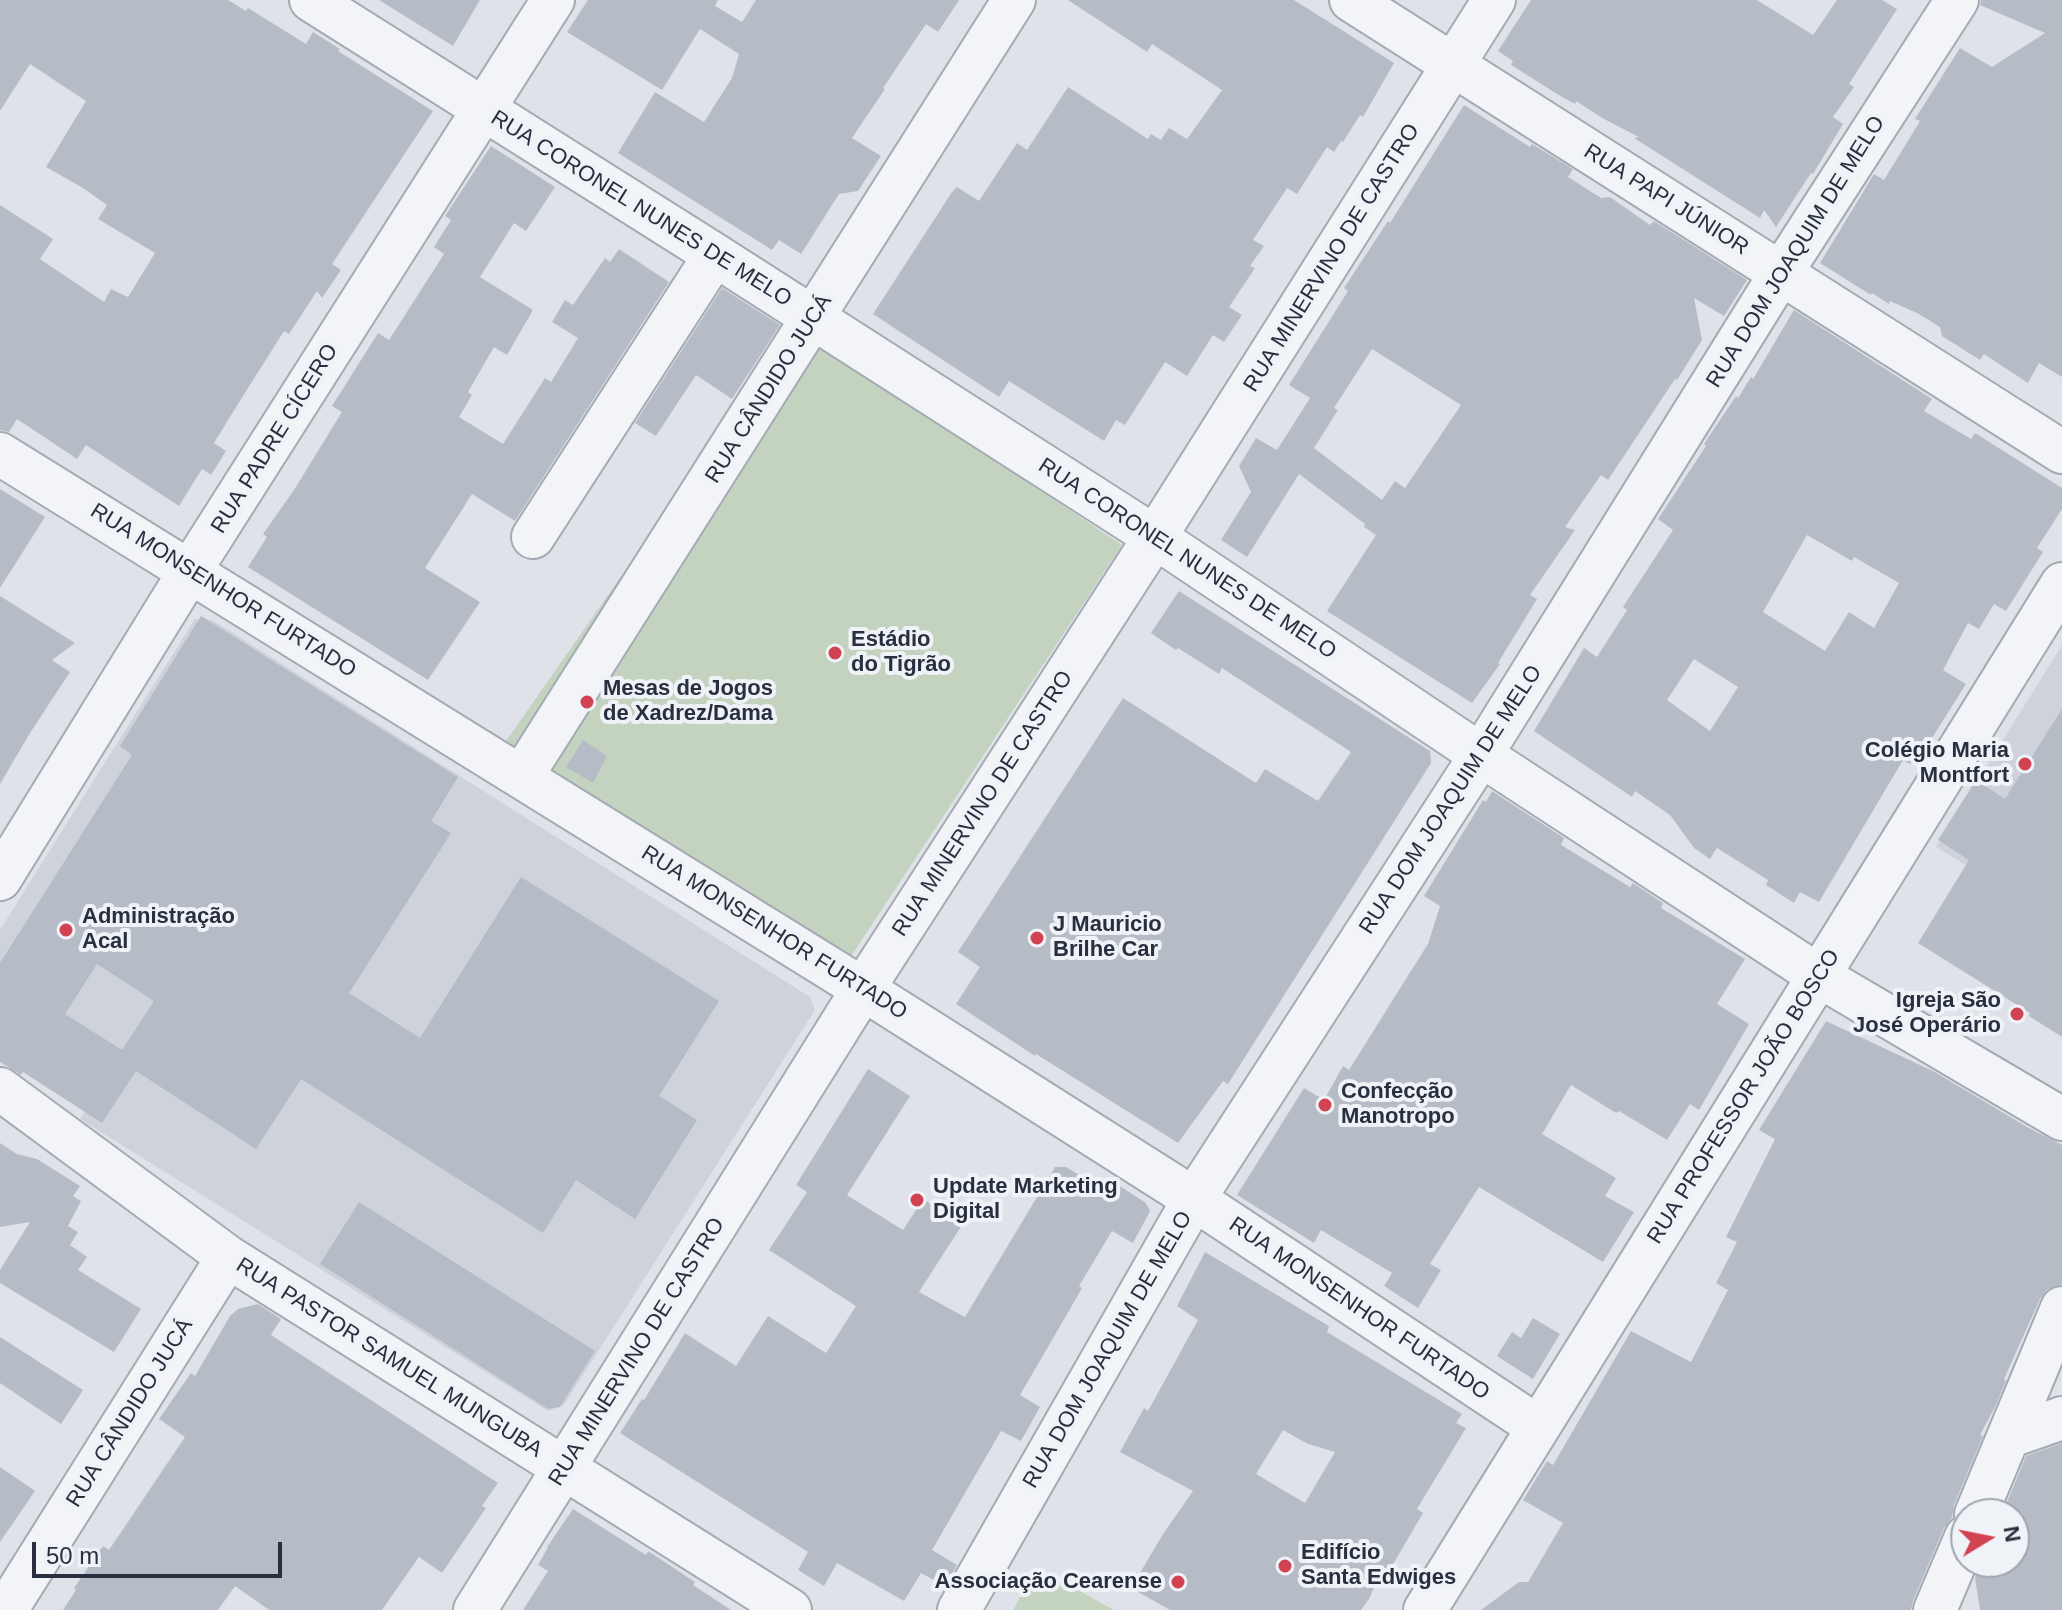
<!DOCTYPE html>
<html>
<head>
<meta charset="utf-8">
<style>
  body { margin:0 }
  #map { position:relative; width:2062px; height:1610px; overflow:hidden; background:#dfe3e9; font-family:Arial,sans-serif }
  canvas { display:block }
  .north { position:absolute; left:1950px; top:1498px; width:80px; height:80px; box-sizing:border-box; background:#eff2f6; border:2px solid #9fa4ad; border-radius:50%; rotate:80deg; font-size:22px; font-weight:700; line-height:32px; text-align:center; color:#283040 }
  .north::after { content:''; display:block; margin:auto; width:28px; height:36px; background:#d14253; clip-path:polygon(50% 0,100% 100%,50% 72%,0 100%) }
  .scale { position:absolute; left:32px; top:1542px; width:250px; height:36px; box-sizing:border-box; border:4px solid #283040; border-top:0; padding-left:10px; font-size:24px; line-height:28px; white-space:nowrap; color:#283040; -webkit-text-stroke:6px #eff2f6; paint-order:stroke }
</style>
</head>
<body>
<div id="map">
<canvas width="2062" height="1610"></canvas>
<div class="north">N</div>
<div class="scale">50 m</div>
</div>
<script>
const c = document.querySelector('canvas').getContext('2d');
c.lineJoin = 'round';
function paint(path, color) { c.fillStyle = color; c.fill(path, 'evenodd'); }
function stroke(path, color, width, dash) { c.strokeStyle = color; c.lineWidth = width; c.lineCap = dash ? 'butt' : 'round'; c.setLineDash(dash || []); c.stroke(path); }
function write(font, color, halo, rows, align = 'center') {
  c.font = font + ' Arial,sans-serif'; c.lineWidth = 8; c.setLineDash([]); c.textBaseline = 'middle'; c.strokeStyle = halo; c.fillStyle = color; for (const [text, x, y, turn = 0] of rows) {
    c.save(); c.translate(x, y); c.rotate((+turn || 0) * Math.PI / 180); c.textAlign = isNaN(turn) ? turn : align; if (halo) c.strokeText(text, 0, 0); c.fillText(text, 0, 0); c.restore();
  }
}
paint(new Path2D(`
  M195 619 214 621 810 997 815 1010 564 1405 548 1411 80 1119 117 1062 0 989V930Z
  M2062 645V924L1936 847Z`), '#cdd2db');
paint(new Path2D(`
  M795 327 1122 545 842 970 504 744Z
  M1036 1567 1114 1610H1013Z`), '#c4d3c0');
paint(new Path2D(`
  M0 0H228L246 11 248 8 306 44 313 32 340 49 338 51 433 111 332 264 341 270 322 298 317 291 289 334 284 331 243 396 214 443 226 451 211 475 202 469 179 506 86 445 77 459 17 419 9 432 0 430V205L53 239 40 259 104 302 111 289 128 297 155 253 98 219 107 205 83 188 46 167 86 101 30 64 0 111Z
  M379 0H480L453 46Z
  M588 0H718L715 6 742 22 756 0H959L938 32 926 24 883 88 885 89 852 138 881 156 858 191 839 194 801 254 779 240 772 250 618 153 655 92 704 122 732 78 739 54 700 29 662 90 567 32Z
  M1068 0H1294L1394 63 1363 117 1360 115 1343 142 1341 141 1334 152 1327 147 1297 194 1287 188 1253 240 1264 246 1250 266 1255 268 1229 307 1242 315 1224 342 1213 335 1187 376 1165 362 1125 425 1116 420 1104 441 1009 381 999 397 873 314 952 192 957 187 979 201 1017 143 1027 150 1068 87 1148 139 1151 134 1161 140 1169 128 1187 139 1222 90 1152 44 1147 52Z
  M1531 0H1757L1813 35 1837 0H1882L1897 9 1849 84 1854 87 1833 117 1843 124 1813 174 1811 173 1776 227 1764 210 1760 218 1634 138 1639 137 1604 119 1576 101 1575 104 1562 97 1511 65 1513 61 1498 51Z
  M1981 0H2062V377L2039 363 2028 383 1984 354 1980 360 1942 336 1940 327 1919 314 1890 301 1889 304 1872 293 1871 295 1820 263 1874 174 1884 180 1920 121 1915 119 1960 48 1992 67 2045 33 1980 5Z
  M1464 105 1530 147 1532 144 1573 169 1568 177 1601 198 1610 197 1650 225 1654 221 1747 280 1724 316 1694 298 1702 340 1677 380 1675 379 1608 480 1601 475 1565 527 1575 530 1530 595 1537 599 1498 663 1500 664 1472 703 1327 611 1376 535 1364 527 1365 524 1299 474 1247 557 1221 540 1251 492 1239 466 1256 438 1277 450 1310 398 1289 385 1348 291 1344 288 1388 221 1390 223ZM1372 349 1461 405 1405 488 1395 481 1382 500 1314 448 1338 410 1334 408Z
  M491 146 555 187 526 231 514 223 480 277 533 310 507 355 494 347 468 392 472 395 459 417 503 444 545 378 551 382 578 338 552 322 565 300 573 305 605 258 610 262 619 249 669 282 515 521 472 494 425 568 480 602 428 680 248 567 267 537 263 534 294 490 342 412 332 406 378 333 389 340 444 254 434 247 451 220 445 216Z
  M722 288 780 325 732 399 696 375 656 436 635 423Z
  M1794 310 1932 399 1924 411 1971 439 1975 433 2062 488V509L2037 548 2043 552 2006 611 1994 604 1979 629 1968 623 1943 670 1966 684 1927 746 1923 744 1910 764 1903 760 1819 902 1800 892 1794 903 1766 885 1768 880 1717 848 1710 859 1694 848 1670 815 1635 791 1632 797 1534 731 1584 648 1597 657 1627 610 1623 607 1673 530 1658 519 1706 446 1704 444 1736 396 1738 398 1751 377 1753 379ZM1807 535 1852 561 1854 557 1899 583 1874 628 1849 612 1825 651 1763 612ZM1694 659 1738 687 1710 731 1667 700Z
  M0 489 45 517 0 588Z
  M1179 591 1430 751 1431 763 1228 1084 1223 1081 1178 1143 1036 1054 1035 1056 956 1004 980 967 958 952 1123 698 1256 783 1265 769 1318 801 1351 752 1222 668 1219 674 1178 648 1176 650 1151 633Z
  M0 596 75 643 52 660 70 672 30 733 0 784Z
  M201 616 458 777 431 821 451 833 349 993 420 1038 521 877 719 1001 659 1096 697 1120 635 1219 576 1180 543 1233 301 1079 256 1149 136 1071 102 1123 23 1072 21 1075 0 1062V963L132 755 120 746ZM97 964 154 1001 122 1050 65 1014Z
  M2062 709V1037L2029 1016 2030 1013 1918 943 1969 860 1938 840 1976 780 2005 799Z
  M583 740 607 756 593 783 566 767Z
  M1492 791 1564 838 1561 845 1630 887 1633 883 1663 903 1661 908 1745 959 1717 1004 1749 1024 1699 1110 1690 1104 1667 1140 1619 1111 1616 1113 1571 1085 1542 1134 1616 1178 1605 1196 1634 1212 1603 1262 1479 1187 1430 1264 1441 1270 1418 1308 1384 1286 1392 1273 1321 1230 1314 1243 1237 1195 1304 1088 1324 1100 1343 1066 1349 1070 1409 974 1428 944 1440 906 1424 896 1483 800 1486 802Z
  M1826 1021 1933 1071 2029 1128 2062 1145V1284L2048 1289 2040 1299 2004 1379 2006 1381 1995 1407 1980 1435 1983 1436 1954 1505 1952 1517 1944 1528 1913 1601 1911 1610H1481L1519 1582H1528L1563 1523 1523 1500 1547 1461 1553 1465 1631 1331 1691 1362 1728 1290 1716 1283 1737 1242 1726 1237 1775 1139 1759 1130Z
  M868 1069 910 1096 847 1195 903 1230 923 1199 962 1225 919 1292 965 1317 1055 1167H1066L1111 1194 1118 1185 1146 1203 1150 1211 1133 1243 1112 1231 1079 1286 1082 1288 1070 1309 1020 1395 1040 1407 1021 1441 1001 1431 932 1550 957 1565 945 1586 921 1573 904 1601 837 1563 824 1586 798 1570 808 1552 620 1433 642 1399 644 1400 685 1333 736 1366 768 1316 826 1353 856 1306 769 1250 807 1192 796 1185Z
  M0 1143 17 1154 37 1159 80 1186 73 1196 81 1201 68 1226 78 1232 70 1245 87 1257 78 1270 141 1309 114 1352 0 1283V1270L30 1222 0 1227Z
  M359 1202 595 1351 560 1407 548 1409 320 1264Z
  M1205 1252 1329 1326 1327 1332 1462 1414 1456 1423 1466 1428 1417 1509 1423 1513 1389 1571 1383 1567 1369 1599 1361 1610H1170L1131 1588 1163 1534 1193 1491 1120 1452 1144 1408 1148 1411 1198 1320 1177 1306ZM1283 1430 1308 1444 1335 1452 1305 1503 1256 1474Z
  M258 1304 281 1319 271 1335 498 1483 482 1506 486 1508 442 1573 419 1557 382 1610H269L235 1586 218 1610H63L76 1590 74 1588 103 1546 109 1550 185 1437 159 1419 191 1373 195 1376 230 1316 238 1309Z
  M1533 1318 1560 1334 1533 1379 1497 1356 1512 1332 1521 1338Z
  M0 1337 83 1390 61 1424 0 1383Z
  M2062 1443V1610H1980L1975 1578 1981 1562H2014V1514H2002L2026 1456Z
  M0 1467 35 1491 0 1542Z
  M573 1509 646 1555 648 1551 695 1582 693 1585 731 1610H523L548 1571 538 1565 548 1547H547Z`), '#b6bcc6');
const minor = new Path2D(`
  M311 0 715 255 1155 537 1481 755 1819 976 2062 1119
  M1351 0 2062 452
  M0 454 863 989 1194 1199 1538 1427
  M533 537 715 255
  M522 776 1014 0
  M0 879 190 571 553 0
  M0 1089 228 1257 790 1610
  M2008 1437 2062 1418
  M1976 1514 2062 1308
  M6 1610 228 1257
  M475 1610 863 989 1155 537 1494 0
  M959 1610 1194 1199 1481 755 1781 273 1957 0
  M1425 1610 2062 584
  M1935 1610 1966 1537`);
stroke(minor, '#a4aab3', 46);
stroke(minor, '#f2f4f7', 42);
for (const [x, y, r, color] of [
  [835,653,8,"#d14253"],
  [587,702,8,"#d14253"],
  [2025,764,8,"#d14253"],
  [66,930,8,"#d14253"],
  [1037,938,8,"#d14253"],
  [2017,1014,8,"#d14253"],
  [1325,1105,8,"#d14253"],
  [917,1200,8,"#d14253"],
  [1285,1566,8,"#d14253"],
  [1178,1582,8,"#d14253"]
]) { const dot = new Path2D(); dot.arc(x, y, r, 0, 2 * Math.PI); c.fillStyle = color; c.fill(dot); stroke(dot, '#eff2f6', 3); }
write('22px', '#283040', '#eff2f6', [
  ["RUA PAPI JÚNIOR",1666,200,32],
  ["RUA CORONEL NUNES DE MELO",641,209,32],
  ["RUA DOM JOAQUIM DE MELO",1796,252,-58],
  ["RUA MINERVINO DE CASTRO",1332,258,-58],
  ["RUA CÂNDIDO JUCÁ",769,389,-58],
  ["RUA PADRE CÍCERO",275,439,-58],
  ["RUA CORONEL NUNES DE MELO",1187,559,33],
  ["RUA MONSENHOR FURTADO",223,591,32],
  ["RUA DOM JOAQUIM DE MELO",1451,800,-57],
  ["RUA MINERVINO DE CASTRO",983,804,-57],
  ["RUA MONSENHOR FURTADO",774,933,32],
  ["RUA PROFESSOR JOÃO BOSCO",1744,1097,-58],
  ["RUA MONSENHOR FURTADO",1359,1309,34],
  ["RUA DOM JOAQUIM DE MELO",1108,1350,-60],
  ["RUA MINERVINO DE CASTRO",637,1352,-58],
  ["RUA PASTOR SAMUEL MUNGUBA",389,1358,32],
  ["RUA CÂNDIDO JUCÁ",130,1413,-58]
]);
write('bold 22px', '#283040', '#eff2f6', [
  ["Estádio",851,640],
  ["do Tigrão",851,665],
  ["Mesas de Jogos",603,689],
  ["de Xadrez/Dama",603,714],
  ["Colégio Maria",2009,751,"right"],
  ["Montfort",2009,776,"right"],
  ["Administração",82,917],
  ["Acal",82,942],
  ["J Mauricio",1053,925],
  ["Brilhe Car",1053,950],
  ["Igreja São",2001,1001,"right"],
  ["José Operário",2001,1026,"right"],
  ["Confecção",1341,1092],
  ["Manotropo",1341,1117],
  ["Update Marketing",933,1187],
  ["Digital",933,1212],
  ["Edifício",1301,1553],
  ["Santa Edwiges",1301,1578],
  ["Associação Cearense",1162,1582,"right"]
], 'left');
</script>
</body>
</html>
